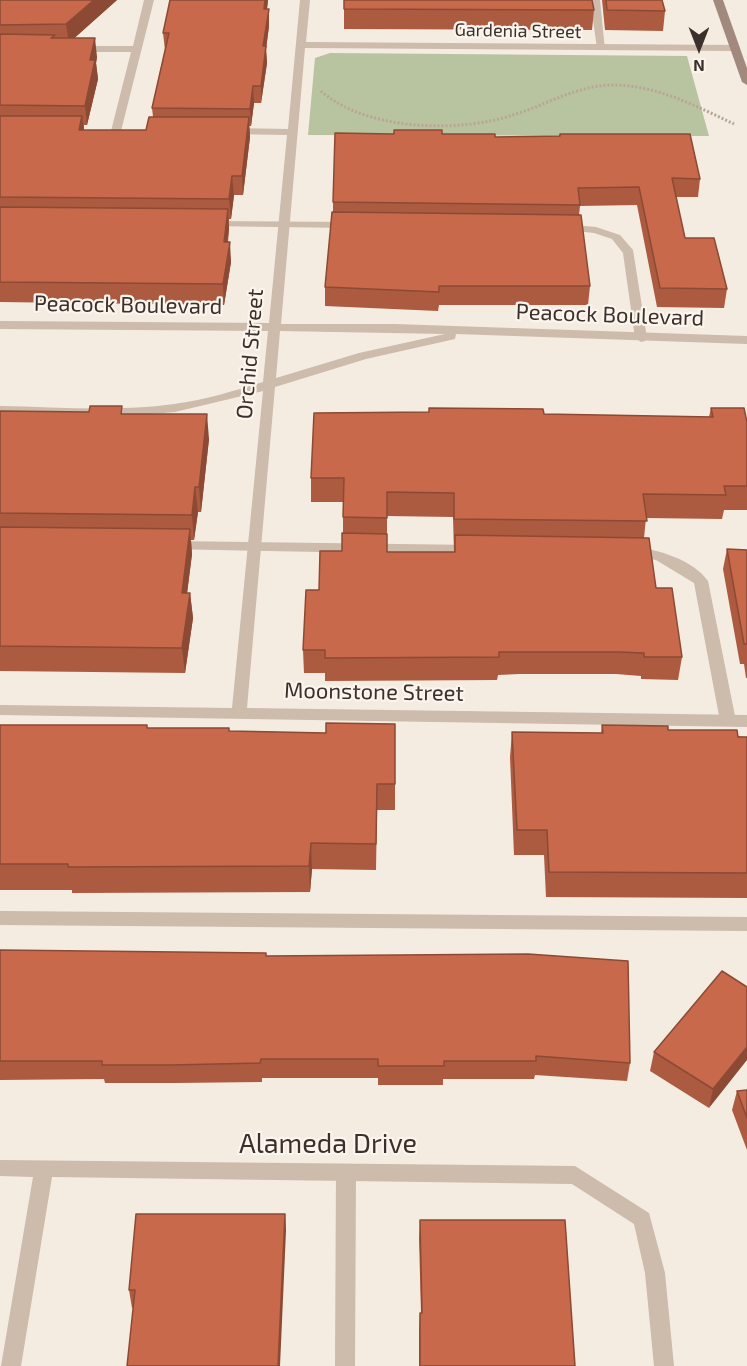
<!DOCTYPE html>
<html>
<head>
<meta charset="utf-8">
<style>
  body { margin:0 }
  #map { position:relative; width:747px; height:1366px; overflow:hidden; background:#f4ebe1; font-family:"Exo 2",sans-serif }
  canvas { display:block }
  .north { position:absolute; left:669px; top:18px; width:60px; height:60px; -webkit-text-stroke:4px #fbf5ee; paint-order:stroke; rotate:180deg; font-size:16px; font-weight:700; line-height:24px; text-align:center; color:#3b302b }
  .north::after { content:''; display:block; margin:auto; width:21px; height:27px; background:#3b302b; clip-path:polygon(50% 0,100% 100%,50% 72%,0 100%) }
</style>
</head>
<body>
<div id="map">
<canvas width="747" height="1366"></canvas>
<div class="north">N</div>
</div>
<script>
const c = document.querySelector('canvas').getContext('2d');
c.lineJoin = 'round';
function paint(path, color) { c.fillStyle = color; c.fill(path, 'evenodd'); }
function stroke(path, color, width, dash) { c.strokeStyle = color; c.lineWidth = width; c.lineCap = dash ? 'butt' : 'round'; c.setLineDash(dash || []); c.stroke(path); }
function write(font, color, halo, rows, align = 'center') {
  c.font = font + ' "Exo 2",sans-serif'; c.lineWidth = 4.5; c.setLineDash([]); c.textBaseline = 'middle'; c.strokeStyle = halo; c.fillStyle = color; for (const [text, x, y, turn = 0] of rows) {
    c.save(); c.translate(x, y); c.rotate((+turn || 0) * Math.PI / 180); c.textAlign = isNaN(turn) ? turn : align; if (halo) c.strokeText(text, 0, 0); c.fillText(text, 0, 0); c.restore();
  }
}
paint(new Path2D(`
  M330 53 687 56 709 136 308 135 315 58Z`), '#b8c4a0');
stroke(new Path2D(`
  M321 91C366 131 459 133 513 115 547 105 577 85 613 85 656 85 696 106 734 124`), '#b9a596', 3, [2, 2]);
paint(new Path2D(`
  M144 0H154L121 131 116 134 111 131 131 52H76L71 49 76 46H133Z
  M590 0H600L605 50 597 48Z
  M209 221 350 222 356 225 350 228 205 226 203 224Z
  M563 224 596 227 620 235 633 250 647 338 645 341 641 342 635 338 623 253 612 239 594 233 559 229V225Z
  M171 541 474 545 481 550 474 555 166 549 164 546Z
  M633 547C658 549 693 560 708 581L736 721 733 725H723L720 721 694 583 656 560 628 555 626 552 628 549Z
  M0 911 747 917V931L0 925Z
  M346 1164 353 1167 356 1173 355 1366H335L336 1173 339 1167Z`), '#cdbbac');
paint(new Path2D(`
  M300 0H310L306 42 735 45 740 48 735 51 305 48 281 324H395L747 336V344L456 334 455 339 366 359 275 387 247 708 747 715V727L0 715V705L232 708 263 391 175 412 140 415 0 414V406C57 407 117 412 174 404 204 400 234 391 263 382L268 331 0 329V321L269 323 287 135 230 134 225 131 230 128 288 129ZM280 331 445 334 359 353 276 378Z
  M0 1160 575 1166 649 1213 665 1273 674 1366H654L645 1273 634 1224 572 1184 52 1177 21 1366H1L33 1177 0 1176Z`), '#cdbbac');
paint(new Path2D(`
  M713 0H723L747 68V85L742 82Z`), '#a18a7d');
paint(new Path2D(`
  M0 0H117L74 38 97 57 96 63 98 79 87 125H84V130H146L153 117 152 108 165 50 163 33 268 0 267 9 269 26 266 49 267 63 261 103H254L251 126H249L250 137 243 195H234L231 219H229V229L228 242 231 262 224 305 0 302Z
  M602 0H662L665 11 663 31 605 30Z
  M344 9 594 10 592 30 344 29Z
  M442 134 495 137 559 136 560 134 700 179 698 197H676L685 238 727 289 724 308 657 307 637 205 580 206 579 215 590 286 588 305H439L438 311 325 306V287L333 212V202Z
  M711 408 747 422V510H724L722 519 646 518 644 538 656 588 682 657 678 680 641 679V676L616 674H519L498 675 497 680 325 681V673H304L303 650 319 590 342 551 343 533V502H311V478L544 414 709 417ZM387 516 453 517 454 552H387Z
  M0 411 123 414 209 439 201 512H198L194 540H191L192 554 187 593H190L193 618 185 673 0 671Z
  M727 549 747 550V678H746L744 664H740L723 569Z
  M395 724V810H377L376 870 312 869 310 892 72 893V890H0V725L148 728 230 731 326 733Z
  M602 725 747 737V898L546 897 544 855H514L510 757 512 732 601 733Z
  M0 950 266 956 630 1063 627 1081 535 1075 534 1079H443V1085H378V1078H262V1082L174 1083H105L104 1079 0 1080Z
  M747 987 709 1108 650 1071 654 1052Z
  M747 1090V1150L732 1110 737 1091Z
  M285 1214 286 1231 132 1308 129 1290Z
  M420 1220 575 1366H419V1330L420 1313H421L419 1238Z`), '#ac5a40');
paint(new Path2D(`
  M94 0H117L69 43 66 24Z
  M265 0H268L265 26 264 9Z
  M269 9V26L266 49 267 63 261 103V86L263 46Z
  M95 38 97 57 96 63 98 79 87 125 85 106 90 60Z
  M253 86 254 103 251 126 250 109Z
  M82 116 85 136 79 130Z
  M249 117 250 137 243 195 242 176Z
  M232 176 234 195 231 219 229 199Z
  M228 209 229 229 225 262 224 242Z
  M230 242 231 262 224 305 223 284Z
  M207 414 209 439 201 512 199 487Z
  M195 487 198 512 194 540 192 515Z
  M190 529 192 554 184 618 182 593Z
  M190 593 193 618 185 673 182 648Z
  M311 843 312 869 310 892 309 866Z
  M747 1047V1060L709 1108 713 1089Z
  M285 1214 286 1231 280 1366H278Z`), '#8c4a34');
const building = new Path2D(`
  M0 0H94L66 24 0 25Z
  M170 0H265L264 9H269L263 46H266L261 86H253L250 109 152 108 169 33H163Z
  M344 0H592L594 10 344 9Z
  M606 0H662L665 11 607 10Z
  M0 34 55 35 51 38H95L90 60H95L85 106 0 105Z
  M0 116H82L79 130H146L149 117H249L242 176H232L229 199 0 197Z
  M394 130H442V134H495V137L560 136V134H690L700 179 672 178 685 238H714L727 289 660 288 639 187 578 188 580 205 333 202 335 133 394 134Z
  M0 207 228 209 224 242H230L223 284 0 282Z
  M332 212 581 215 590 286H439V292L325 287Z
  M90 406H122L121 414H207L199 487H195L192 515 0 513V411L89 412Z
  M429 408 543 409 544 414 713 417 711 408H744L747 422V486H724L726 495 643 494 647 521 454 519V493L387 492V518L343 517 344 478H311L314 413 429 412Z
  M0 527 190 529 182 593H190L182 648 0 646Z
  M342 533 387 534V552H455V535L649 538 656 588H672L682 657H644V653L619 652H499V657L325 658V650H303L306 590H319L320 551H342Z
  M727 549 747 550V644H744Z
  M326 723 395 724V784H377L376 844 311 843 309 866 68 867V864H0V725H147V728H229V731L326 733Z
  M602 725 668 726V730H737L738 737H747V873L549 872 547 830H517L512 732 603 733Z
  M0 950 266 953V956L528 954 628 961 630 1063 536 1056V1061H444V1066H378V1059H261L260 1063 171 1065H102V1061H0Z
  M722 971 747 987V1047L713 1089 654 1052Z
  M747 1090V1118L737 1091Z
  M136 1214H285L278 1366H127L135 1290H129Z
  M420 1220H565L575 1366H420V1313H422Z`);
paint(building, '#c8694b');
stroke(building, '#8c4a34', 1.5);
write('18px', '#3b302b', '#fbf5ee', [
  ["Gardenia Street",518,31,1]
]);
write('22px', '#3b302b', '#fbf5ee', [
  ["Peacock Boulevard",128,305,1],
  ["Peacock Boulevard",610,315,2],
  ["Orchid Street",250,354,-85],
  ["Moonstone Street",374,692,1]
]);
write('27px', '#3b302b', '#fbf5ee', [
  ["Alameda Drive",328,1144]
]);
</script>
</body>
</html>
